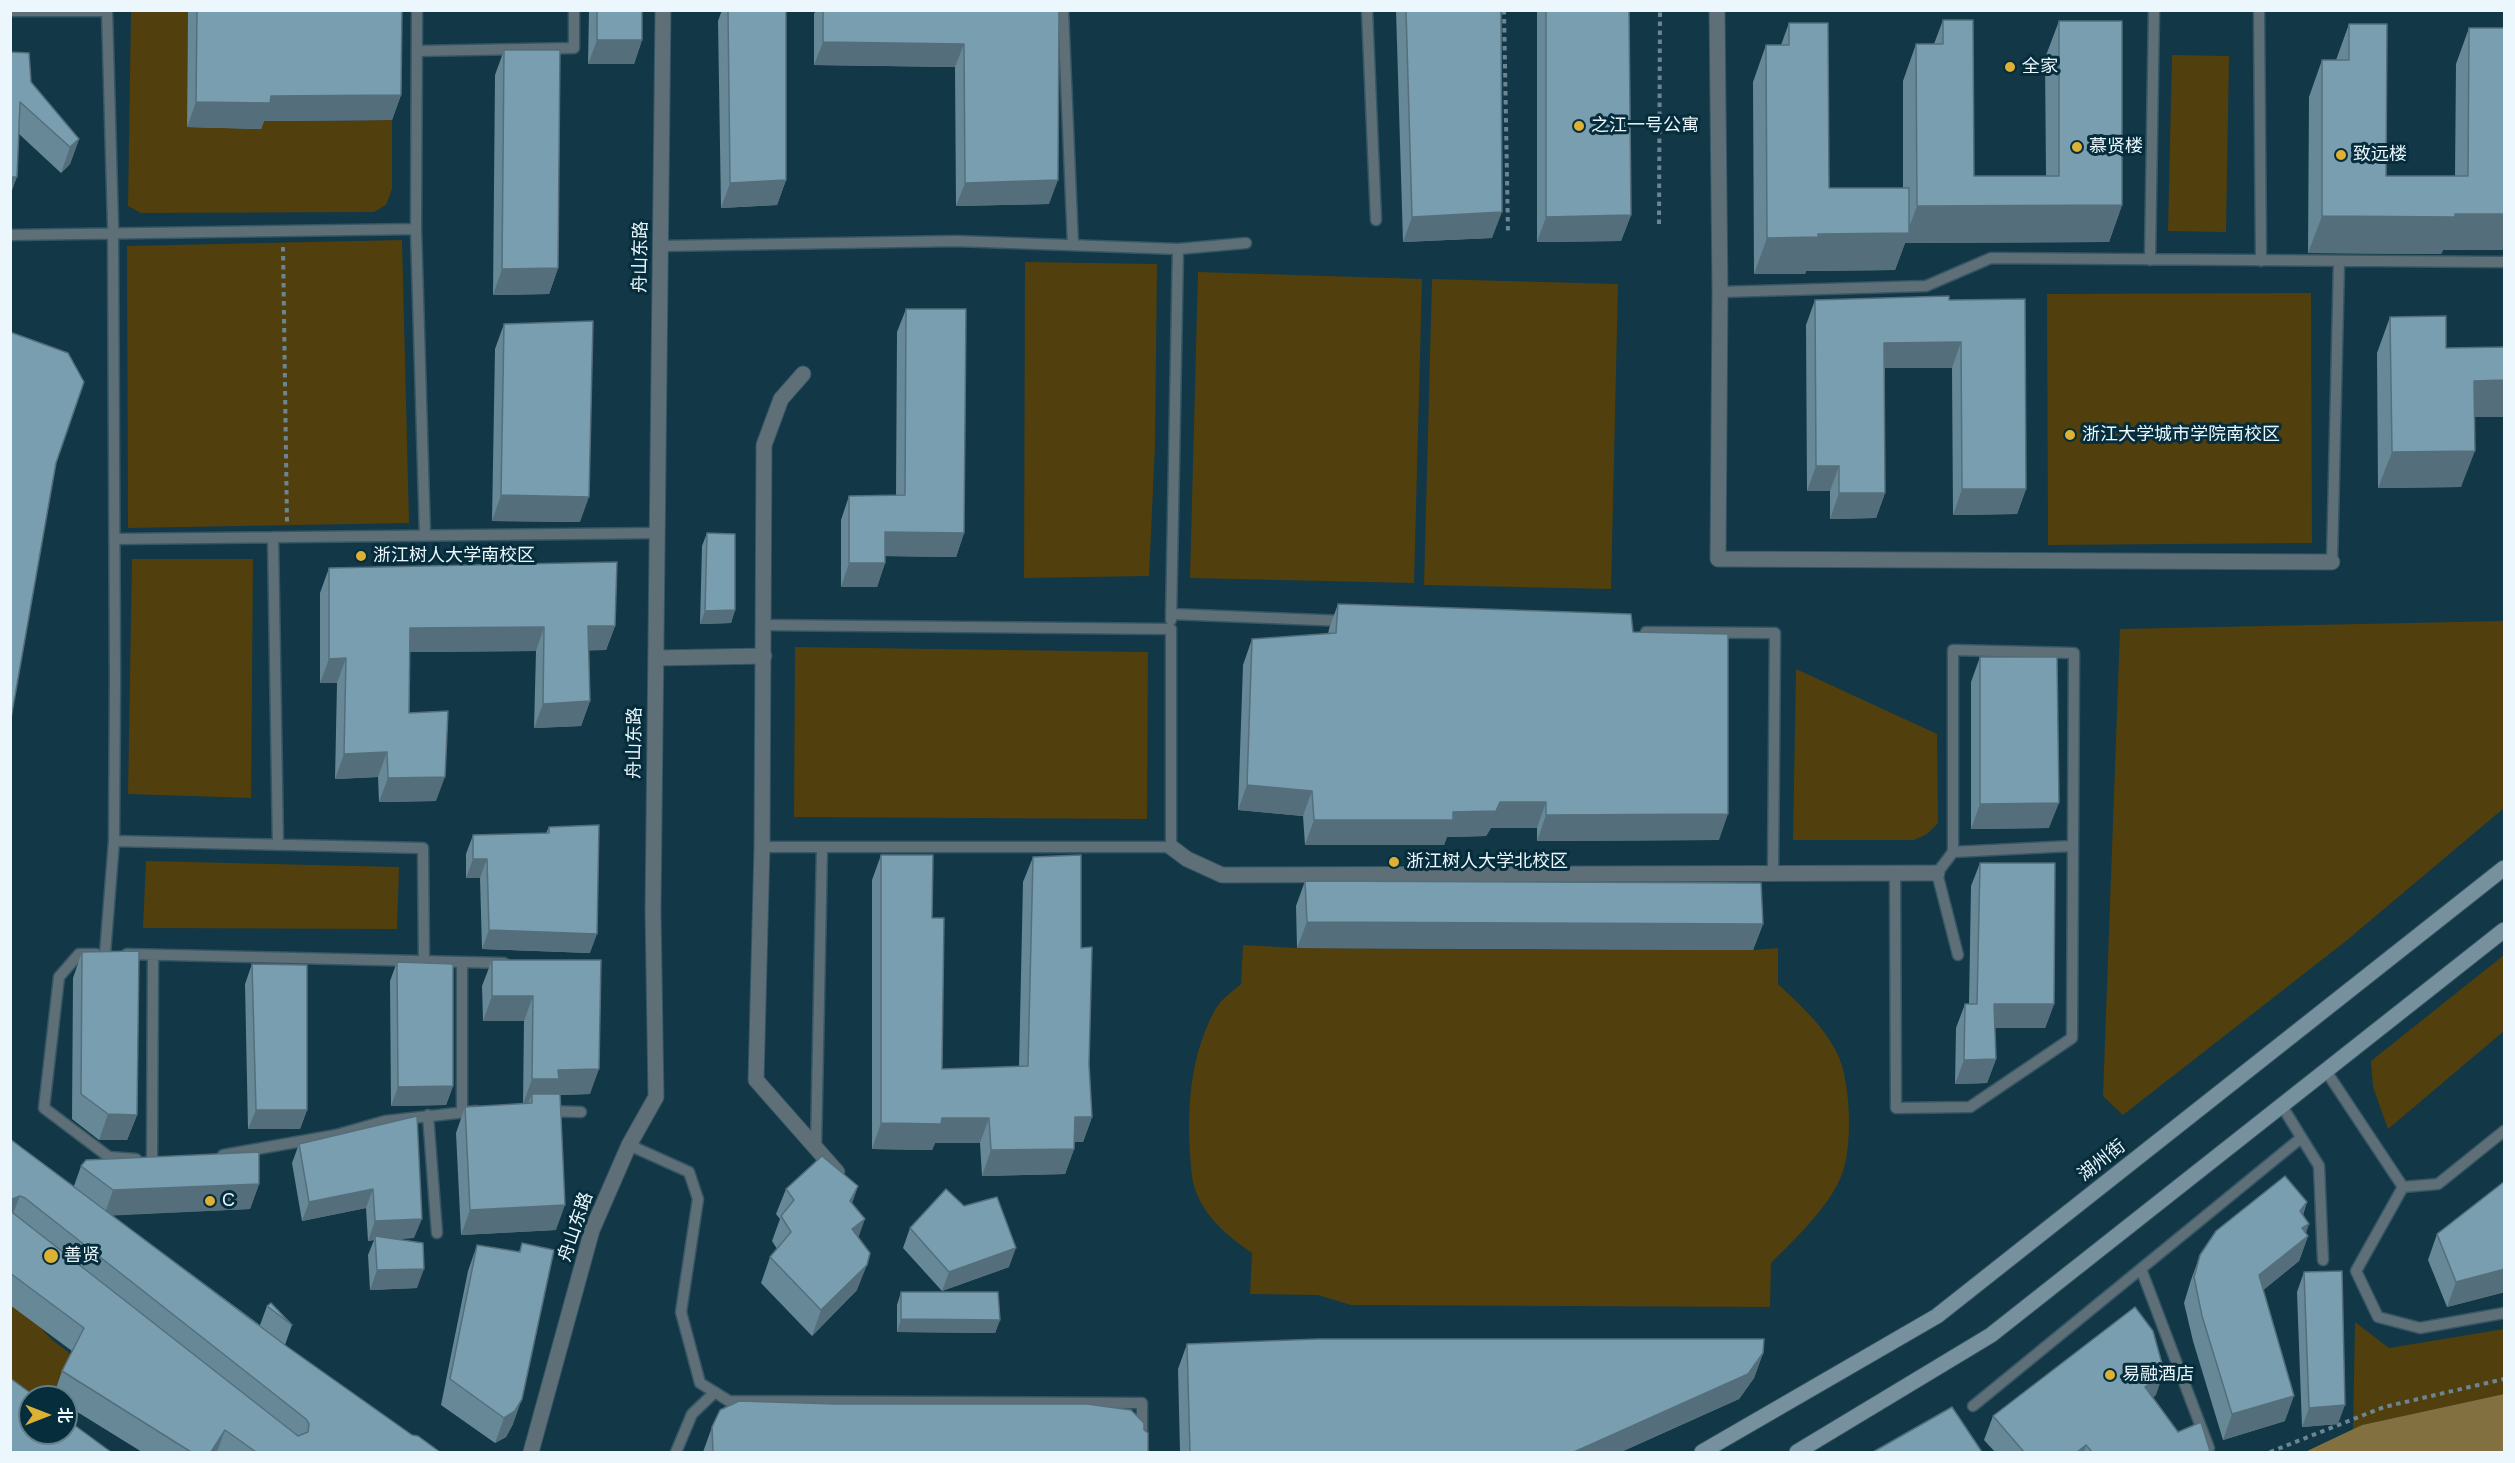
<!DOCTYPE html>
<html>
<head>
<meta charset="utf-8">
<style>
  body { margin:0 }
  #map { position:relative; width:2515px; height:1463px; overflow:hidden; background:#123747; font-family:Helvetica,"Noto Sans SC",sans-serif }
  canvas { display:block }
  .frame { position:absolute; inset:0; border:12px solid #ebf7fd; pointer-events:none }
  .north { position:absolute; left:18px; top:1385px; width:60px; height:60px; box-sizing:border-box; background:#062d3c; border:2px solid #627e89; border-radius:50%; rotate:90deg; font-size:16px; font-weight:700; line-height:24px; text-align:center; color:#ebf7fd }
  .north::after { content:''; display:block; margin:auto; width:21px; height:27px; background:#ddb133; clip-path:polygon(50% 0,100% 100%,50% 72%,0 100%) }
</style>
</head>
<body>
<div id="map">
<canvas width="2515" height="1463"></canvas>
<div class="frame"></div>
<div class="north">北</div>
</div>
<script>
const c = document.querySelector('canvas').getContext('2d');
c.lineJoin = 'round';
function paint(path, color) { c.fillStyle = color; c.fill(path, 'evenodd'); }
function stroke(path, color, width, dash) { c.strokeStyle = color; c.lineWidth = width; c.lineCap = dash ? 'butt' : 'round'; c.setLineDash(dash || []); c.stroke(path); }
function write(font, color, halo, rows, align = 'center') {
  c.font = font + ' Helvetica,"Noto Sans SC",sans-serif'; c.lineWidth = 6; c.setLineDash([]); c.textBaseline = 'middle'; c.strokeStyle = halo; c.fillStyle = color; for (const [text, x, y, turn = 0] of rows) {
    c.save(); c.translate(x, y); c.rotate((+turn || 0) * Math.PI / 180); c.textAlign = isNaN(turn) ? turn : align; if (halo) c.strokeText(text, 0, 0); c.fillText(text, 0, 0); c.restore();
  }
}
paint(new Path2D(`
  M131 11H188L187 127 264 109 291 121 392 120V189L386 205 374 212 141 213 128 206Z
  M2172 55 2229 56 2226 232 2168 231Z
  M402 240 409 523 128 528 127 246Z
  M1025 262 1157 264 1155 445 1149 576 1024 578Z
  M1198 272 1422 279 1414 583 1190 578Z
  M1432 279 1618 284 1611 589 1424 585Z
  M2311 293 2312 543 2048 545 2047 294Z
  M132 559H253L251 798 128 794Z
  M2504 621V808L2346 941 2123 1115 2103 1096 2120 629Z
  M795 647 1148 652 1147 819 794 817Z
  M1796 669 1937 734 1938 823 1927 834 1914 840H1793Z
  M146 861 399 867 397 929 143 928Z
  M1243 945 1297 948 1753 950 1778 948V984C1800 1005 1824 1026 1837 1053 1851 1080 1853 1147 1842 1174 1831 1205 1794 1240 1771 1263L1770 1307 1351 1305 1318 1295 1250 1294 1252 1253C1228 1236 1205 1218 1195 1189 1191 1178 1191 1164 1190 1153 1187 1104 1191 1054 1215 1010 1220 1000 1232 992 1241 984Z
  M2504 955V1031L2388 1129 2373 1087 2371 1061Z
  M11 1295 51 1339 97 1374 66 1417V1397H30L11 1384Z
  M2355 1322 2389 1348 2504 1329V1394L2362 1425 2353 1430Z`), '#513f0e');
paint(new Path2D(`
  M2504 1394V1452H2305L2362 1425Z`), '#827041');
const service = new Path2D(`
  M417 10 416 229 425 535
  M1063 10 1073 245
  M1367 10 1376 220
  M2259 10 2261 261
  M10 11H107
  M417 51 574 48V10
  M10 235 416 229
  M661 246 956 241 1178 249 1246 243
  M2150 260 2154 10
  M1720 292 1926 286 1991 258 2504 262
  M273 537 278 845
  M115 539 657 533
  M2332 562 2339 262
  M1171 614 1345 621
  M1171 620 1178 249
  M1646 632 1775 633 1773 873
  M114 841 423 848 424 961
  M762 847H1171V629L764 625
  M1953 852 2072 846
  M1895 873 1896 1108 1970 1107 2072 1038 2074 653 1953 650V852L1937 873 1958 955
  M96 954H79L59 977 44 1108 109 1157 136 1159
  M105 954 114 841 115 680 113 226 107 10
  M127 954 504 963
  M462 962V1111
  M2326 1071 2403 1187 2356 1271 2378 1317 2420 1328 2504 1313
  M2282 1106 2319 1166 2323 1260
  M546 1111 581 1112
  M428 1115 437 1233
  M629 1145 689 1172 698 1199 681 1312 700 1383 729 1401 1142 1403V1452
  M816 1147 822 847
  M223 1155 336 1135 385 1121 476 1111
  M152 1160 153 955
  M2403 1187 2438 1184 2504 1131
  M2141 1269 2209 1448
  M1973 1406 2301 1138
  M676 1452 692 1414 715 1392`);
const minor = new Path2D(`
  M1717 10 1720 292 1718 559 2332 562
  M803 374 781 399 764 445 762 847 756 1080 837 1172
  M656 658 764 656
  M1171 847 1187 859 1222 875 1937 873
  M531 1452 592 1230 629 1145 656 1097 653 911 663 10`);
const secondary = new Path2D(`
  M1702 1452 1937 1316 2504 868
  M1797 1452 1991 1335 2504 930`);
stroke(service, '#355664', 13);
stroke(minor, '#355664', 17);
stroke(secondary, '#355664', 17);
stroke(new Path2D(`
  M1504 10 1508 233
  M1659 224 1660 10
  M283 247 287 522
  M2270 1452 2384 1407 2504 1379`), '#6b8692', 4, [4.5, 4.5]);
stroke(service, '#5f6f77', 10);
stroke(minor, '#5f6f77', 15);
stroke(secondary, '#77909d', 15);
paint(new Path2D(`
  M188 10H402L401 95 392 120 264 121 261 129 187 127Z
  M589 10H642V40L634 64H588Z
  M722 10H786V180L777 205 721 208 718 21Z
  M816 10H1059L1049 204 956 206 955 67 814 65V14Z
  M1396 10H1501L1492 238 1403 242Z
  M1537 10H1629L1631 215 1621 241 1537 242Z
  M1943 20 1974 176H2046L2045 58 2059 21 2122 205 2109 242 1905 243 1895 270 1806 271 1805 274H1754L1753 82 1766 45H1781L1789 23 1829 188H1903V81L1916 44H1934Z
  M2349 24 2386 176H2455L2456 64 2469 28 2505 250H2443L2441 254 2308 253 2309 97 2322 60H2336Z
  M504 50 558 268 549 294 493 295 495 75Z
  M10 52 31 82 79 139 70 164 61 173 19 134Z
  M1815 300H1949L2026 489 2017 514 1953 515 1952 368H1885V493L1876 518 1830 519V491H1807L1806 325Z
  M906 309 964 533 956 557 885 556V563L877 587H841V520L849 496 896 495 897 332Z
  M2390 317 2446 348 2505 417H2474L2461 487 2378 488 2377 353Z
  M504 324 580 522 492 521 495 349Z
  M707 533 735 610 731 623 700 624 702 546Z
  M329 568 615 626 606 650H589L590 701 581 726 534 728 536 651 410 652 409 713 436 801 379 802 378 777 335 779 337 683H320V593Z
  M1338 604 1633 632 1719 840 1537 841V828H1491L1486 836 1447 837 1444 845H1305L1303 816 1238 810 1243 665 1252 639 1328 634 1329 629Z
  M1980 657 2049 828 1971 829V682Z
  M549 827 590 953 482 949 480 878H466V854L473 835 546 833Z
  M881 855 932 918 942 1069 1019 1067 1023 882 1033 857 1081 948 1092 1117 1083 1142H1074V1149L1065 1174 982 1176 980 1143H935L932 1150 872 1149V880Z
  M1980 863 2054 1004 2045 1028H1995L1996 1059 1987 1083 1955 1084 1956 1028 1965 1004H1969L1971 886Z
  M1305 881 1763 924 1753 950 1297 948 1296 906Z
  M82 952 137 1115 127 1140H99L72 1119 73 978Z
  M492 960H601L590 1094 560 1095 556 1230 461 1235 456 1133 465 1107 523 1104 524 1021H483L482 986Z
  M397 962 453 1086 446 1105 391 1106 390 981Z
  M252 964 307 1110 300 1129H248L245 984Z
  M417 1116 414 1238 396 1239 417 1288 370 1290 368 1255 374 1240 368 1241 366 1208 302 1221 292 1163 299 1144Z
  M10 1139 74 1186 81 1166 259 1184 250 1209 112 1215 260 1325 267 1306 292 1325 285 1345 412 1435 440 1452H142L66 1405V1397H53L62 1371 72 1351 10 1305Z
  M2505 1181V1292L2447 1307 2428 1260 2437 1234Z
  M858 1186 852 1203 858 1237 857 1290 812 1336 761 1283 770 1257 777 1249 772 1241 780 1219 776 1214 786 1189Z
  M2307 1202 2303 1215 2306 1233 2308 1236 2299 1261 2263 1290 2285 1421 2223 1440 2193 1341 2184 1303 2191 1280 2200 1255Z
  M964 1206 1009 1267 942 1291 903 1248 910 1228Z
  M522 1243 513 1424 506 1437 495 1443 441 1405 468 1271 477 1245 519 1252Z
  M2304 1272 2338 1424 2302 1427 2297 1292Z
  M901 1292 1000 1320 995 1333 897 1332V1305Z
  M1187 1344 1763 1353 1754 1378 1739 1399 1621 1452H1180L1178 1369Z
  M2156 1395 2153 1397 2178 1432 2210 1451 2209 1452H1995L1984 1440 1993 1416Z
  M712 1427 1148 1452H703Z`), '#678897');
paint(new Path2D(`
  M597 40H642L634 64H588Z
  M823 42 964 44 955 67 814 65Z
  M401 95 392 120 264 121 261 129 187 127 196 102 271 96Z
  M79 139 70 164 61 173 70 147Z
  M10 177H17L10 196Z
  M786 180 777 205 721 208 730 183Z
  M1058 180 1049 204 956 206 965 183Z
  M2122 205 2109 242 1905 243 1895 270 1806 271 1805 274H1754L1767 238 1818 234 1907 233 1917 206Z
  M1502 212 1492 238 1403 242 1412 217Z
  M2455 214H2505V250H2443L2441 254 2308 253 2322 216Z
  M1631 215 1621 241 1537 242 1546 217Z
  M558 268 549 294 493 295 502 269Z
  M1961 342 1952 368H1875L1884 343Z
  M2505 380V417H2461L2474 381Z
  M2475 451 2461 487 2378 488 2392 452Z
  M1816 466H1839L1830 491H1807Z
  M1962 489H2026L2017 514 1953 515Z
  M1839 493H1885L1876 518 1830 519Z
  M501 495 589 497 580 522 492 521Z
  M885 532 964 533 956 557 876 556Z
  M849 563H885L877 587H841Z
  M735 610 731 623 700 624 705 611Z
  M588 626H615L606 650 579 651Z
  M544 627 536 651 401 652 410 628Z
  M346 658 337 683H320L329 659Z
  M590 701 581 726 534 728 543 704Z
  M387 752 378 777 335 779 344 754Z
  M445 777 436 801 379 802 388 778Z
  M1247 785 1312 791 1303 816 1238 810Z
  M1500 802H1546L1537 828H1491L1486 836 1447 837 1444 845H1305L1314 820 1453 812Z
  M2059 803 2049 828 1971 829 1980 804Z
  M1728 814 1719 840 1537 841 1546 815Z
  M473 859H487L480 878H466Z
  M1307 922 1763 924 1753 950 1297 948Z
  M489 930 597 934 590 953 482 949Z
  M492 996H533L524 1021H483Z
  M1994 1004H2054L2045 1028H1985Z
  M1996 1059 1987 1083 1955 1084 1964 1060Z
  M599 1069 590 1094 553 1095 532 1094 528 1104H523L532 1079 558 1070Z
  M453 1086 446 1105 391 1106 398 1087Z
  M256 1110H307L300 1129H248Z
  M108 1114 137 1115 127 1140H99Z
  M1075 1117H1092L1083 1142H1066Z
  M942 1118H989L980 1143H935L932 1150 872 1149 881 1123Z
  M1074 1149 1065 1174 982 1176 991 1150Z
  M259 1184 250 1209 104 1216 113 1190Z
  M858 1186 849 1212 850 1201Z
  M373 1189 366 1208 302 1221 309 1202Z
  M20 1196 10 1221V1203L12 1199Z
  M2307 1202 2298 1227 2300 1211Z
  M565 1205 556 1230 461 1235 470 1210Z
  M422 1219 414 1238 376 1240 375 1236 374 1240 368 1241 375 1221Z
  M865 1219 856 1244 852 1229Z
  M2309 1224 2304 1239 2308 1236 2299 1261 2250 1301 2259 1275 2302 1228Z
  M1016 1248 1009 1267 942 1291 949 1272Z
  M867 1265 857 1290 812 1336 821 1310Z
  M424 1269 417 1288 370 1290 377 1270Z
  M2505 1269V1292L2447 1307 2456 1282Z
  M901 1319 1000 1320 995 1333 897 1332Z
  M1763 1353 1754 1378 1739 1399 1621 1452H1574Z
  M2164 1371 2156 1395 2137 1410 2145 1387Z
  M2294 1396 2285 1421 2223 1440 2232 1414Z
  M522 1399 513 1424 506 1437 495 1443 504 1418Z
  M2345 1405 2338 1424 2302 1427 2309 1408Z
  M225 1430 217 1452H211Z
  M2086 1445 2084 1452H2077Z`), '#546f7b');
const building = new Path2D(`
  M197 10H402L401 95 271 96 270 103 196 102Z
  M597 10H642V40H597Z
  M728 10H786V180L730 183Z
  M823 10H1059L1058 180 965 183 964 44 823 42Z
  M1406 10H1501L1502 212 1412 217Z
  M1546 10H1629L1631 215 1546 217Z
  M1943 20H1973L1974 176H2059V21H2122V205L1917 206 1916 44H1943Z
  M1789 23H1828L1829 188H1909V233L1818 234V237L1767 238 1766 45H1789Z
  M2349 24H2387L2386 176H2468L2469 28H2505V214H2455V217L2322 216V60H2349Z
  M504 50H560L558 268 502 269Z
  M10 52 29 53 31 82 79 139 70 147 20 102 17 177H10Z
  M1949 296V300L2025 299 2026 489H1962L1961 342 1884 343 1885 493H1839V466H1816L1815 300Z
  M906 309H966L964 533 885 532V563H849V496L905 495Z
  M2446 316V348L2505 347V380L2474 381 2475 451 2392 452 2390 317Z
  M593 321 589 497 501 495 504 324Z
  M10 332 68 353 84 382 56 463 10 724Z
  M707 533 735 534V610L705 611Z
  M617 562 615 626H588L590 701 543 704 544 627 410 628 409 713 448 711 445 777 388 778 387 752 344 754 346 658 329 659V568Z
  M1338 604 1631 614 1633 632 1728 634V814L1546 815V802H1500L1496 811 1453 812V820H1314L1312 791 1247 785 1252 639 1336 633Z
  M1980 657H2057L2059 803 1980 804Z
  M599 825 597 934 489 930 487 859H473V835L549 833V827Z
  M881 855H933L932 918H944L942 1069 1028 1066 1033 857 1081 855V948L1092 947 1089 1064 1092 1117H1075L1074 1149 991 1150 989 1118H942L941 1124 881 1123Z
  M1980 863H2055L2054 1004H1994L1996 1059 1964 1060 1965 1004H1977Z
  M1305 881 1761 883 1763 924 1307 922Z
  M139 951 137 1115 108 1114 81 1094 82 952Z
  M492 960H601L599 1069 558 1070 559 1079H532L533 996H492Z
  M397 962 453 964V1086L398 1087Z
  M252 964 307 965V1110H256Z
  M532 1094H560L565 1205 470 1210 465 1107 532 1103Z
  M417 1116 422 1219 375 1221 373 1189 309 1202 299 1144Z
  M10 1139 289 1348 412 1435 418 1436 440 1452H256L225 1430 211 1452H191L62 1371 84 1328 10 1273V1207L13 1213 298 1436 308 1432 309 1424 306 1419 25 1198 20 1196 12 1199 10 1203Z
  M259 1152V1184L113 1190 81 1166 86 1160Z
  M822 1156 858 1186 850 1201 865 1219 852 1229 870 1253 867 1265 821 1310 770 1257 791 1232 781 1216 794 1200 786 1189Z
  M2285 1176 2307 1202 2300 1211 2309 1224 2302 1228 2308 1236 2259 1275 2294 1396 2232 1414 2202 1316 2194 1277 2200 1255 2216 1231Z
  M2505 1181V1269L2456 1282 2437 1234Z
  M946 1189 964 1206 997 1197 1016 1248 949 1272 910 1228Z
  M375 1236 423 1243 424 1269 377 1270Z
  M522 1243 554 1250 522 1399 515 1411 504 1418 450 1379 477 1245 520 1252Z
  M2342 1271 2345 1405 2309 1408 2304 1272Z
  M901 1292H998L1000 1320 901 1319Z
  M271 1303 292 1325 267 1306Z
  M2135 1307 2153 1331 2164 1371 2145 1387 2178 1432 2201 1422 2210 1451 2206 1452H2092L2086 1445 2077 1452H2024L1993 1416Z
  M1318 1339H1764L1763 1353 1748 1374 1574 1452H1190L1187 1344Z
  M10 1378 36 1397H30V1433H66V1419L111 1452H10Z
  M739 1401 835 1404H1087L1131 1410 1144 1423V1430L1148 1433V1452H713L712 1427 720 1410Z
  M1952 1407 1982 1452H1873Z`);
paint(building, '#789eb0');
stroke(building, '#546f7b', 1.5);
for (const [x, y, r, color] of [
  [2010,67,6,"#ddb133"],
  [1579,126,6,"#ddb133"],
  [2077,147,6,"#ddb133"],
  [2341,155,6,"#ddb133"],
  [2070,435,6,"#ddb133"],
  [361,556,6,"#ddb133"],
  [1394,862,6,"#ddb133"],
  [210,1201,6,"#ddb133"],
  [51,1256,8,"#ddb133"],
  [2110,1375,6,"#ddb133"]
]) { const dot = new Path2D(); dot.arc(x, y, r, 0, 2 * Math.PI); c.fillStyle = color; c.fill(dot); stroke(dot, '#062d3c', 2); }
write('18px', '#ebf7fd', '#062d3c', [
  ["全家",2022,67],
  ["之江一号公寓",1591,126],
  ["慕贤楼",2089,147],
  ["致远楼",2353,155],
  ["浙江大学城市学院南校区",2082,435],
  ["浙江树人大学南校区",373,556],
  ["浙江树人大学北校区",1406,862],
  ["C",222,1201],
  ["善贤",64,1256],
  ["易融酒店",2122,1375]
], 'left');
write('18px', '#ebf7fd', '#062d3c', [
  ["舟山东路",641,257,-89],
  ["舟山东路",635,743,-89],
  ["湖州街",2102,1161,-38],
  ["舟山东路",576,1227,-71]
]);
</script>
</body>
</html>
